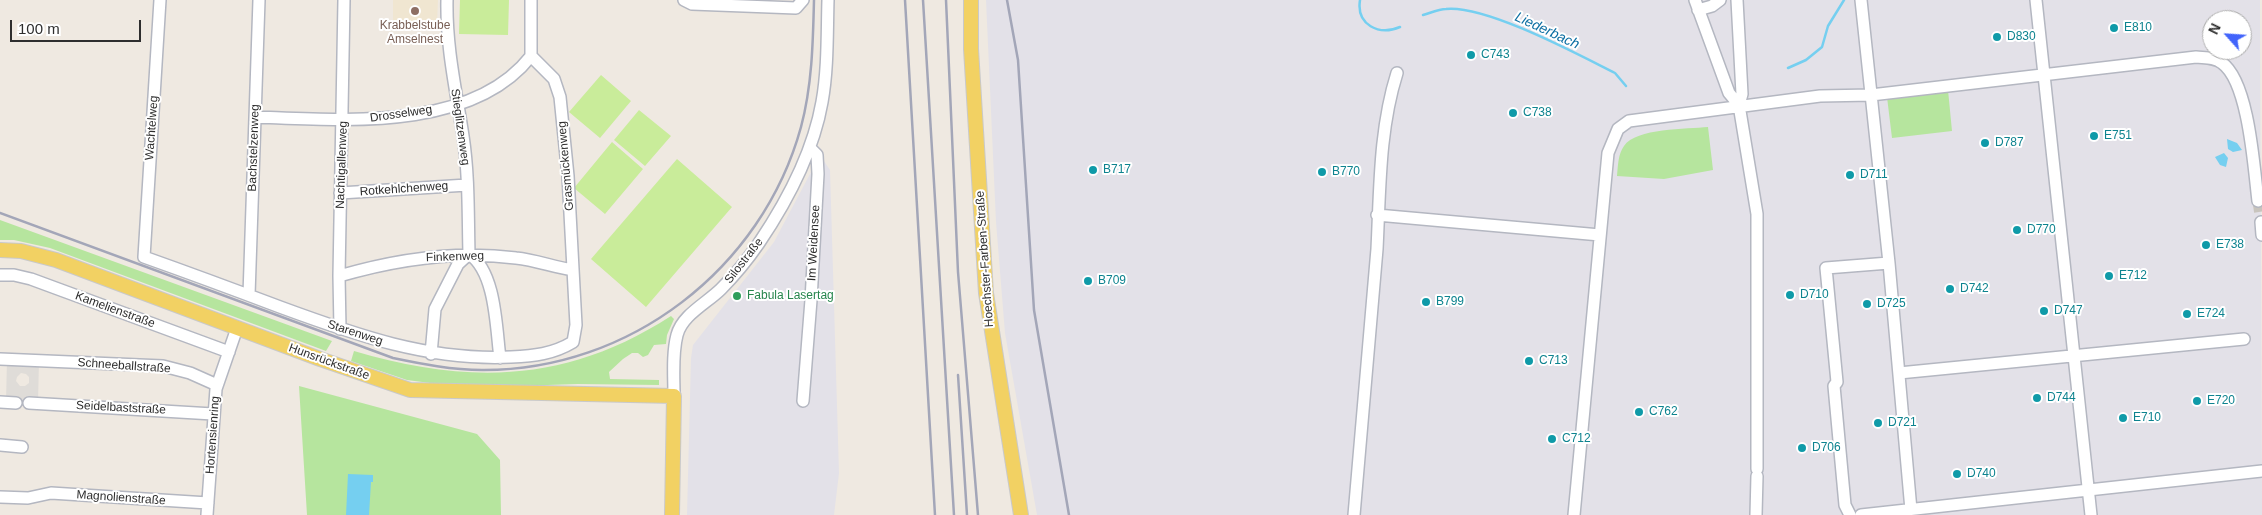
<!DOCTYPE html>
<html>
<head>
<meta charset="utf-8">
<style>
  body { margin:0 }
  #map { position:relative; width:2262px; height:515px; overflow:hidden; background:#efe9e1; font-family:Helvetica,sans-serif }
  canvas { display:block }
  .north { position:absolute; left:2202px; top:10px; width:50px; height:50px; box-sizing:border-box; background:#fff; border:1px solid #ababab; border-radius:50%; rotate:296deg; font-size:14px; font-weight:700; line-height:20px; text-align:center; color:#2e2e2e }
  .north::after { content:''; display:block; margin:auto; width:18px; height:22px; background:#4264fb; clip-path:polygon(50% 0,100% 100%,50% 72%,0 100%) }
  .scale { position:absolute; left:10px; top:20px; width:131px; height:22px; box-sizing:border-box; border:2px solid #2e2e2e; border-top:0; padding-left:6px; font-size:15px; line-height:18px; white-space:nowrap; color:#2e2e2e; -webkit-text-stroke:4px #fff; paint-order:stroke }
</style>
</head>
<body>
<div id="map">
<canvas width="2262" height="515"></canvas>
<div class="north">N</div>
<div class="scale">100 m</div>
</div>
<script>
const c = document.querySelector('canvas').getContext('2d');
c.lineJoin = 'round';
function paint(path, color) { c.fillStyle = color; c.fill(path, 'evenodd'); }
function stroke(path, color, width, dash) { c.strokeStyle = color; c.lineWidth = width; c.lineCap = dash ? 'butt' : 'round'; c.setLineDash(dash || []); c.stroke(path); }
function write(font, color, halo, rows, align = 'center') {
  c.font = font + ' Helvetica,sans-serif'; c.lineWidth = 4; c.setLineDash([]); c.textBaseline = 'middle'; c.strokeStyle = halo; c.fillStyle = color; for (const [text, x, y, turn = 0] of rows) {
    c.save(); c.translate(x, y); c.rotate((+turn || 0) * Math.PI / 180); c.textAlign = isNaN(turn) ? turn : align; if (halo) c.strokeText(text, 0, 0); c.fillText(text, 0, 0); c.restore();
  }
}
paint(new Path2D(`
  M986 0H2260L2262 515H1037L1005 333 996 222ZM2212 20H2242V50H2212Z
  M820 155 830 170 839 473 834 515H687L691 358 693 345 774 242Z`), '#e3e1e8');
paint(new Path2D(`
  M393 0H438L437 22 393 21Z`), '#f0e6d1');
paint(new Path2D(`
  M1948 90 1952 131 1892 138 1887 97Z
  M1708 127 1713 170 1664 179 1617 176C1618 166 1618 154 1624 146 1636 128 1687 129 1708 127Z
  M0 220 332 341 326 351 50 248 14 240H0Z
  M671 316 674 319 667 335 666 344 654 345 648 355 643 357 638 353H632L623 359 609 372 610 379 659 380V385L578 384 486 387 438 384 407 380 351 361 354 351C470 385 567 383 671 316Z
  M299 386 477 434 500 460 501 515H307Z`), '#b6e59e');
paint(new Path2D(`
  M460 0H509L508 35 459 34Z
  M601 75 631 101 600 138 569 112Z
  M639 110 671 136 645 166 614 140Z
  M612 142 643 169 605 214 574 188Z
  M677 159 732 207 646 307 591 259Z`), '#c9ec9a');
paint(new Path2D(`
  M7 359 39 360 38 403 6 402ZM21 373 26 374 29 377V383L25 386H20L16 381 17 377Z`), '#dfdcd8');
paint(new Path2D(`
  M2227 139 2237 143 2242 150 2233 152 2228 149Z
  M2224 153 2228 158 2226 167 2220 165 2215 157Z
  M348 474 373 475V482H371L369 515H346Z`), '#75cff0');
stroke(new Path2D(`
  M1360 0C1356 25 1379 36 1400 27
  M1423 15C1430 13 1439 9 1446 9 1486 5 1577 54 1615 73L1626 86
  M1788 68 1806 60 1822 47 1828 26 1844 0`), '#75cff0', 2.5);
stroke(new Path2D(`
  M2258 201 2261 222`), '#c8c4bd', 11, [11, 5.5]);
const minor = new Path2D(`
  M160 0 144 257C189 273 235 290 280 307 356 335 429 361 511 357 534 356 553 354 573 342L576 325 568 176 560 97 554 79 531 56V0
  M447 0C446 47 456 90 463 136 469 175 468 215 469 254 496 272 496 328 500 358
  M684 0 692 4 796 8 803 0
  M1695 0 1729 93 1739 105
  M1737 0 1742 94 1739 105 1757 214V469
  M1861 0 1889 263
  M2036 0 2091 515
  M1698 10 1712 6 1720 0
  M256 117C341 120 472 132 531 56
  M340 193 467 185
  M1377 215 1600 235
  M2261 222 2262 235
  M0 275H14L31 279 229 352
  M339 276C397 259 456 250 516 258 535 260 554 267 573 270
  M249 295 259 0
  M340 329 339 276 344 0
  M431 354 435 309 458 264 469 254
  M0 359 163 366 190 373 217 385
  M1899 373 2244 339
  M674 396C674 376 672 354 677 335 682 315 707 303 721 289 735 275 748 259 759 243 788 200 813 153 822 102 828 69 827 34 828 0
  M803 401 811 300 818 174 817 155 810 148
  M0 402 16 403
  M29 403 213 414
  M0 445 22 447
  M0 497 28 498 51 493 208 503
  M207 515 216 389 237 328
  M1354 515 1377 249C1380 190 1379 130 1397 73
  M1574 515 1608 153 1618 129 1629 121 1820 96 1871 95 2196 57C2206 58 2214 57 2222 63 2249 82 2254 169 2258 201
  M1756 515 1757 476
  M1850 515 1845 505 1834 386 1837 382 1826 268 1889 263 1911 510
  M1861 515 2262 471`);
const major = new Path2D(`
  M971 0V49L986 293 1021 515
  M0 250 21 251 56 260 320 359 410 390 674 396 672 515`);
stroke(minor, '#b4b7c1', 14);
stroke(major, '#c9c9c9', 16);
stroke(minor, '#fff', 11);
stroke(major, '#f2d163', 14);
stroke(new Path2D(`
  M905 0 935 515
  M923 0 954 515
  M946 0 958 272 978 515
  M1007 0 1018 60 1034 310 1069 515
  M0 213 393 358C422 364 452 370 482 370 629 371 762 269 801 127 812 86 813 43 814 0
  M958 375 967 515`), '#a3a6b8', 2.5);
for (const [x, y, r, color] of [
  [415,11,5,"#8d6e63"],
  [2114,28,5,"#0f9aa8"],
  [1997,37,5,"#0f9aa8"],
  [1471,55,5,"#0f9aa8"],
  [1513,113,5,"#0f9aa8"],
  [2094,136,5,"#0f9aa8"],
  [1985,143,5,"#0f9aa8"],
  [1093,170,5,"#0f9aa8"],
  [1322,172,5,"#0f9aa8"],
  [1850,175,5,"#0f9aa8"],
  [2017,230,5,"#0f9aa8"],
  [2206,245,5,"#0f9aa8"],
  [2109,276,5,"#0f9aa8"],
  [1088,281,5,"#0f9aa8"],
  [1950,289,5,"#0f9aa8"],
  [1790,295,5,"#0f9aa8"],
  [737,296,5,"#2e9e5b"],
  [1426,302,5,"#0f9aa8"],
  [1867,304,5,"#0f9aa8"],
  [2044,311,5,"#0f9aa8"],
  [2187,314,5,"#0f9aa8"],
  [1529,361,5,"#0f9aa8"],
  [2037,398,5,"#0f9aa8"],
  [2197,401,5,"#0f9aa8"],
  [1639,412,5,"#0f9aa8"],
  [2123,418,5,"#0f9aa8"],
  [1878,423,5,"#0f9aa8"],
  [1552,439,5,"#0f9aa8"],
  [1802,448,5,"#0f9aa8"],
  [1957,474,5,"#0f9aa8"]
]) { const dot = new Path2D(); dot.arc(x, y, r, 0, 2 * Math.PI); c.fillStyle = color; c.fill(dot); stroke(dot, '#fff', 2); }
write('12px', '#785e54', '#fff', [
  ["Krabbelstube",415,26],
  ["Amselnest",415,40]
]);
write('12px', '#0d838f', '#fff', [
  ["E810",2124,28],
  ["D830",2007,37],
  ["C743",1481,55],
  ["C738",1523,113],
  ["E751",2104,136],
  ["D787",1995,143],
  ["B717",1103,170],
  ["B770",1332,172],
  ["D711",1860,175],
  ["D770",2027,230],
  ["E738",2216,245],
  ["E712",2119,276],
  ["B709",1098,281],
  ["D742",1960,289],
  ["D710",1800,295],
  ["B799",1436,302],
  ["D725",1877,304],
  ["D747",2054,311],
  ["E724",2197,314],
  ["C713",1539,361],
  ["D744",2047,398],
  ["E720",2207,401],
  ["C762",1649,412],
  ["E710",2133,418],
  ["D721",1888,423],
  ["C712",1562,439],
  ["D706",1812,448],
  ["D740",1967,474]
], 'left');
write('12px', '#2e2e2e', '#fff', [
  ["Drosselweg",401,114,-8],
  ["Stieglitzenweg",460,127,82],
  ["Wachtelweg",152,128,-86],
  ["Bachstelzenweg",254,148,-88],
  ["Nachtigallenweg",342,165,-88],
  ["Grasmückenweg",566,166,-95],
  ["Rotkehlchenweg",404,189,-4],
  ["Im Weidensee",814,243,-87],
  ["Finkenweg",455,257,-2],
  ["Hoechster-Farben-Straße",985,259,-94],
  ["Silostraße",744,261,-52],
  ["Kamelienstraße",115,310,20],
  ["Starenweg",355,333,18],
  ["Hunsrückstraße",329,362,20],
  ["Schneeballstraße",124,366,4],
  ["Seidelbaststraße",121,408,3],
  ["Hortensienring",213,435,-86],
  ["Magnolienstraße",121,498,4]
]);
write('12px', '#27864d', '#fff', [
  ["Fabula Lasertag",747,296]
], 'left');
write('italic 14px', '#0d6fa3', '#fff', [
  ["Liederbach",1547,31,25]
]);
</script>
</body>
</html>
